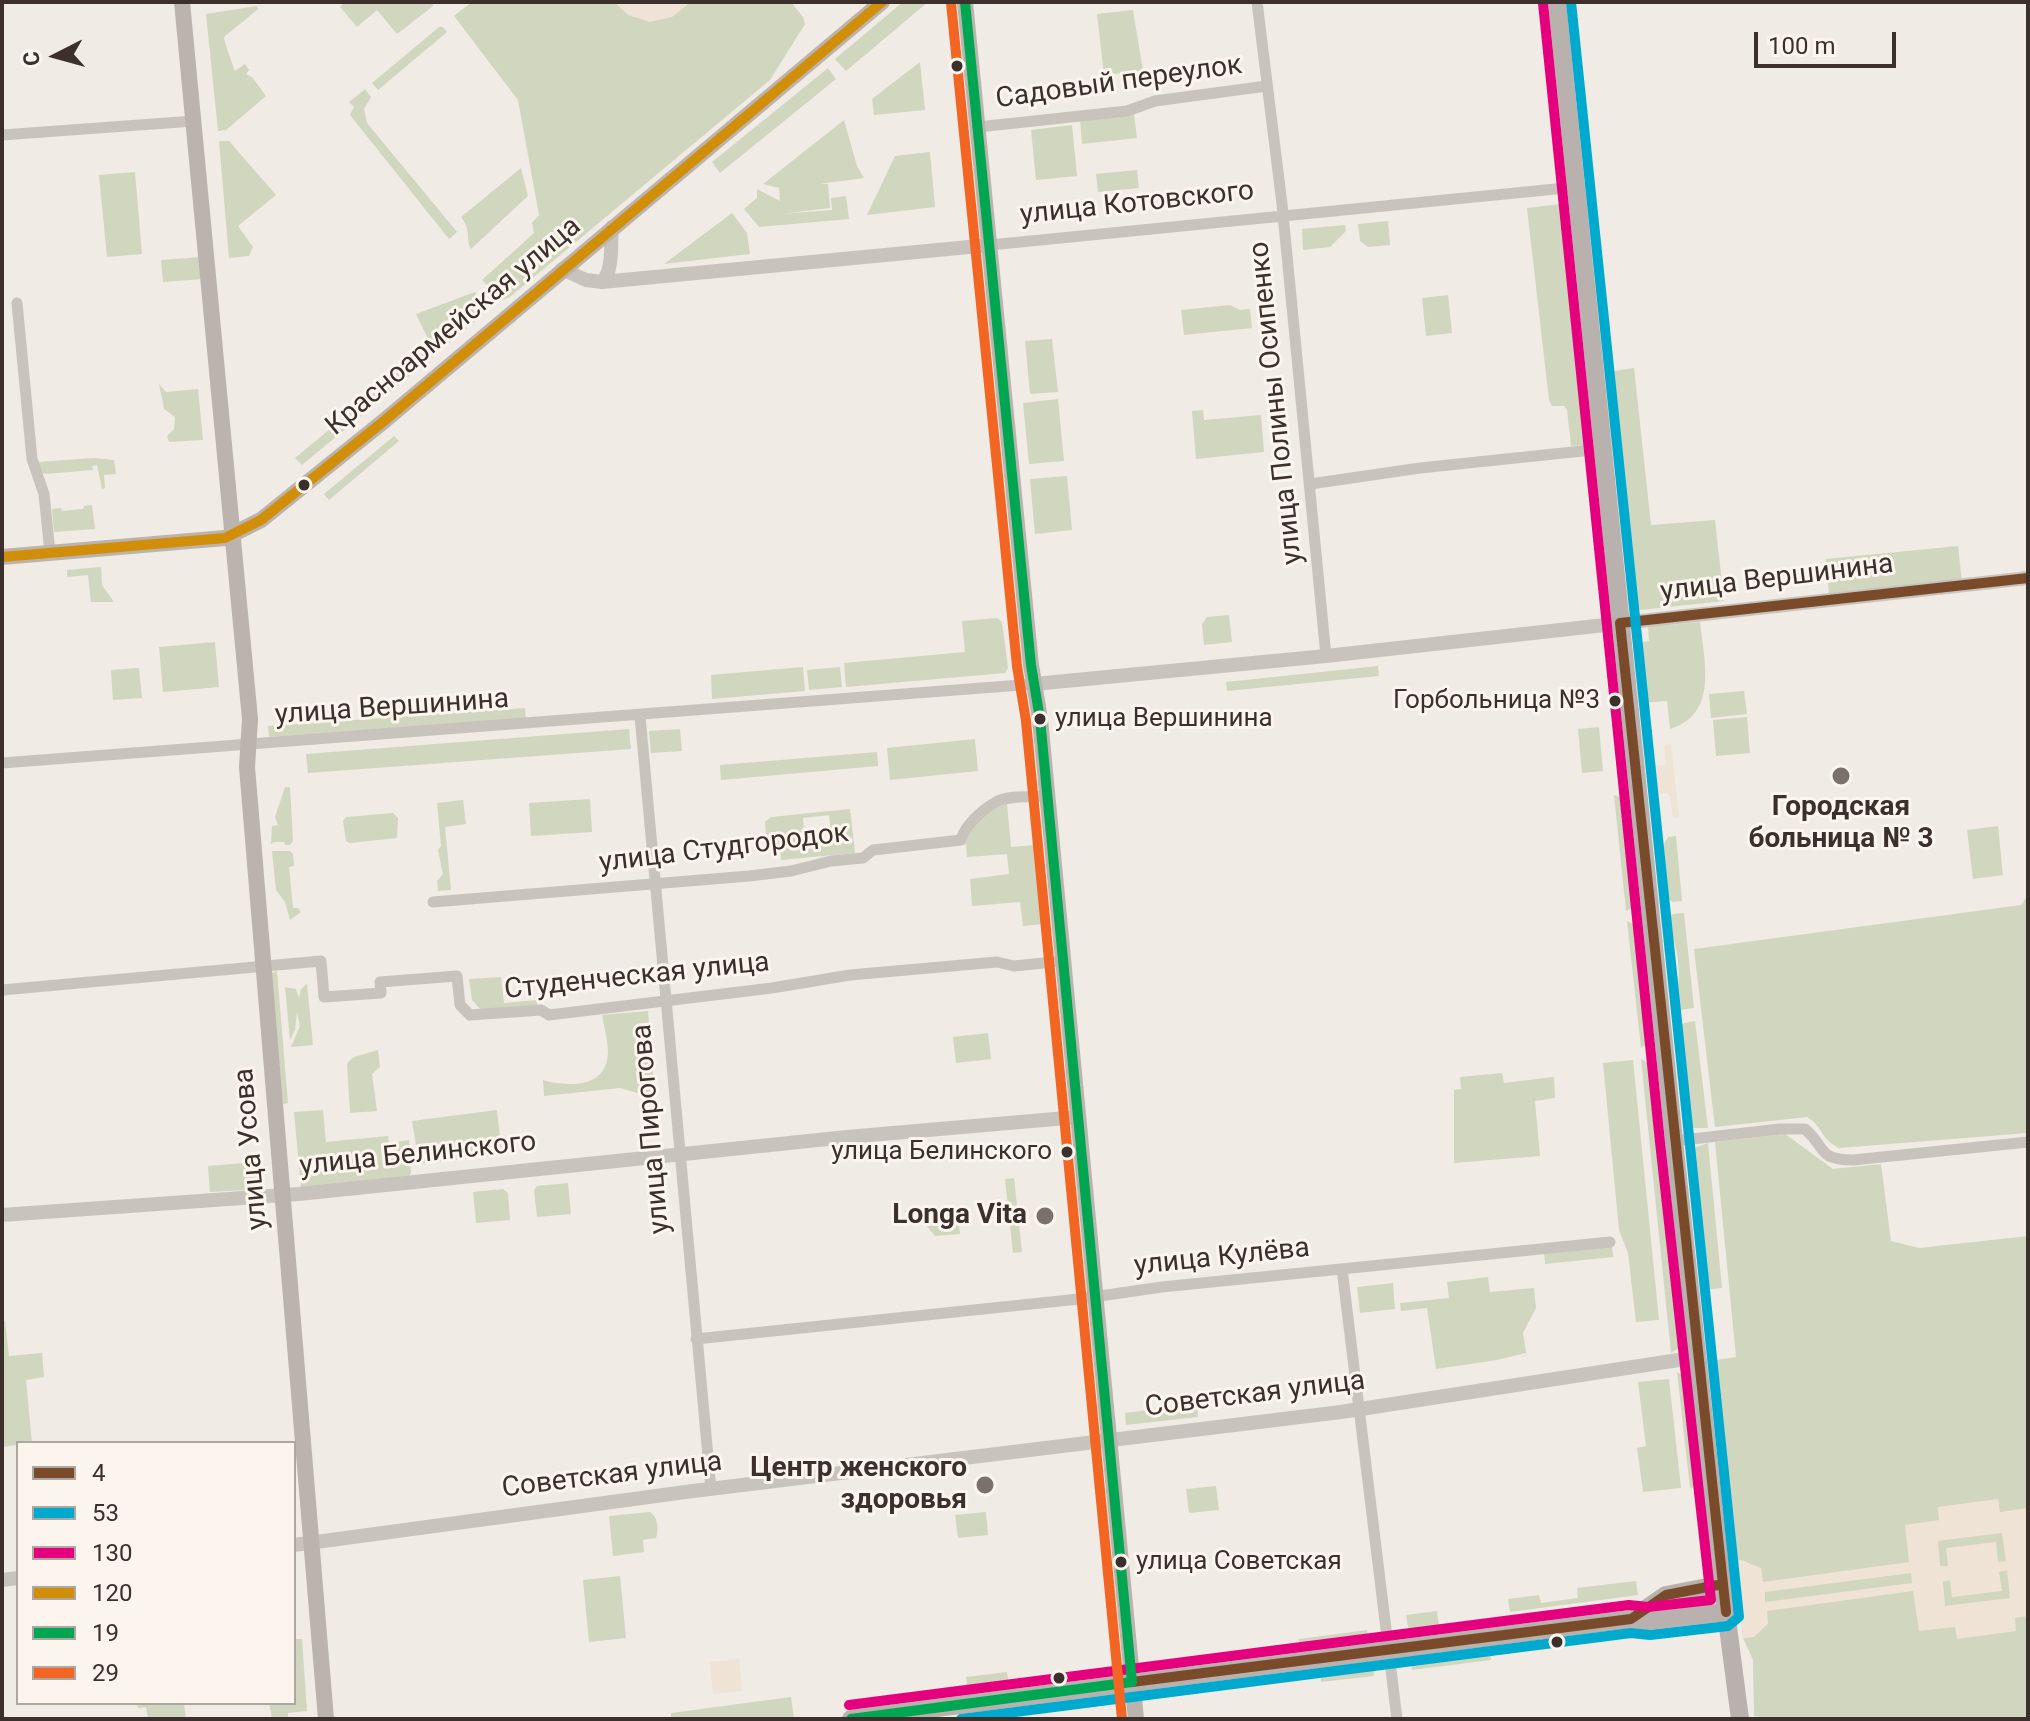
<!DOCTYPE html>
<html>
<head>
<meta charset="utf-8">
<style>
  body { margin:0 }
  #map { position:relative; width:2030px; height:1721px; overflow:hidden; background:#f0ebe5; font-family:Roboto,sans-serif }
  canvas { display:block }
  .frame { position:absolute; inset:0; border:4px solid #3b302b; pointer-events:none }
  .legend { position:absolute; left:16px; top:1441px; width:280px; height:264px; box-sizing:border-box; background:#fbf5ee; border:2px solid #aea6a0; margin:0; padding:10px 14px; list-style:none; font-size:24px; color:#3b302b }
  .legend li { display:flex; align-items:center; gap:16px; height:40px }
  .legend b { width:40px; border:2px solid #aea6a0 }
  .north { position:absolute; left:16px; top:16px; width:80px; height:80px; -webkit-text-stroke:6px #fbf5ee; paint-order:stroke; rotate:264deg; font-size:22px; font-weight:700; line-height:32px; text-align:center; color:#3b302b }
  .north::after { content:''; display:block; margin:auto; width:28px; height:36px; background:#3b302b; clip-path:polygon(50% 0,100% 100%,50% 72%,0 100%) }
  .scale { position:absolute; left:1754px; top:32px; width:142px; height:36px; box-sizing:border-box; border:4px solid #3b302b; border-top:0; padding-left:10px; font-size:24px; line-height:28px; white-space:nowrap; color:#3b302b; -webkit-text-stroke:6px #fbf5ee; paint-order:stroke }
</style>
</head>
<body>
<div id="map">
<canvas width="2030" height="1721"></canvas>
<div class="frame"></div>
<ul class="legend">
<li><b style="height:10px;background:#7a4b2a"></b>4</li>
<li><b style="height:10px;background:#00a9ce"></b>53</li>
<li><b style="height:10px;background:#e5007d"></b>130</li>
<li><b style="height:10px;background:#d18e09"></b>120</li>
<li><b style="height:10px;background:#00a651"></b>19</li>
<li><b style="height:10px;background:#f26522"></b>29</li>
</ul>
<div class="north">С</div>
<div class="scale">100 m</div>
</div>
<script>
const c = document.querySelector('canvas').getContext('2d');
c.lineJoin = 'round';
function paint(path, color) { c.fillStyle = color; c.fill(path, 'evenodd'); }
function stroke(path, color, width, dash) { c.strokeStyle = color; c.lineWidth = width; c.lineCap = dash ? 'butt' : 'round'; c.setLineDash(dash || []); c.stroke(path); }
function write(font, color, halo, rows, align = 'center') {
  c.font = font + ' Roboto,sans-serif'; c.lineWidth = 6; c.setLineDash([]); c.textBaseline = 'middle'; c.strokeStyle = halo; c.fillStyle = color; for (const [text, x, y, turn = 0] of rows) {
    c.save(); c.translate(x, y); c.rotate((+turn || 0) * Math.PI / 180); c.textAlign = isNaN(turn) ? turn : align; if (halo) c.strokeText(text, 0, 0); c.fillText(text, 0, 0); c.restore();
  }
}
paint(new Path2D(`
  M345 2H432L433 6 397 34 377 10 357 27 340 7Z
  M472 2H791L803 17 805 24 770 80 510 297 502 300 482 280 534 233 532 223 539 215 518 100 454 16Z
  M903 2H928L846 71 835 59Z
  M257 6 258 9 224 37C224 41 233 66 235 71L245 64 249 70 246 74 252 77 266 96 226 130 218 131 206 14Z
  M1133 10 1143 71 1104 75 1097 14Z
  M439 27H443L447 32 378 90 372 83Z
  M920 62 925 110 874 115 872 99Z
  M828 68 836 79 720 173 712 162Z
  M365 89 371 97 364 109 367 123 457 232 449 239 350 115 354 107 349 102Z
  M1134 114 1137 138 1082 144 1080 120Z
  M844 120 857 166 864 178 819 184H828L830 208 781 214 832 210 831 198 846 196 849 219 759 227 744 209 757 198V189L780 201 779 188 763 184Z
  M1072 125 1077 176 1036 180 1031 130Z
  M219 141H229L276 195 238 226 253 247 249 256 229 258Z
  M930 152 935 207 867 215 895 156Z
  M521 168 528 196 471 249C465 238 472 231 461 217Z
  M1137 170 1139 188 1098 192 1096 174Z
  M135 172 142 254 107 257 99 175Z
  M1561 204 1565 211 1590 445 1571 446 1567 410 1564 406H1552L1549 400 1527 208Z
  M732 213 747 233 750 254 664 264Z
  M1388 221 1390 245 1368 247 1360 241 1358 224Z
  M1345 225 1346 231 1330 247 1303 250 1302 229Z
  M201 257 203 279 163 282 161 260Z
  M475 292 484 306 483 315 302 465 295 458 431 345 416 314Z
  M1448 295 1452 333 1426 336 1422 298Z
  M1230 305 1240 310 1250 309 1252 328 1184 335 1181 310Z
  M1052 339 1058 392 1030 394 1025 341Z
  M1634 368 1651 525 1715 520 1724 601 1641 610 1632 605 1609 377 1614 371Z
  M159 384 166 392 198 389 203 440 169 442 167 436 174 429 175 417 164 409Z
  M1058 399 1064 461 1029 464 1023 403Z
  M1203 410 1204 420 1261 415 1264 452 1196 459 1192 411Z
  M394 436 399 441 329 500 324 494Z
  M94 458 114 460 116 474 104 475 105 488 102 489 97 465 92 466 93 470 45 474 39 471 38 462Z
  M1067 476 1072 530 1035 534 1030 479Z
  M92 505 95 529 54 532 52 509 61 508 62 511 83 509 84 506Z
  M1958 546 1962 582 1829 595 1826 559Z
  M101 567 102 585 114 602H91L88 575 67 577V570Z
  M1229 615 1232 642 1204 645 1202 624 1207 617Z
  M997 618 1002 622 1008 668 1005 673 846 687 844 663 965 652 962 621Z
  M1700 622C1704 661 1719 714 1670 729L1667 701 1644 703 1638 643 1649 641 1648 627Z
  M215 642 219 687 163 692 159 647Z
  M1378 666 1379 676 1227 691 1226 682Z
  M803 667 805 691 712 699 711 675Z
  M840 667 842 687 809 690 807 670Z
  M139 668 142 698 113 700 111 670Z
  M1744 691 1747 714 1711 718 1709 694Z
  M525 708 526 720 269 737 268 726Z
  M1747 717 1750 753 1716 756 1713 720Z
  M1599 727 1603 771 1582 773 1578 729Z
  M629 729 631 749 308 773 306 754Z
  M680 729 682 751 651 753 649 731Z
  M975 739 978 771 890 780 887 748Z
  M877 752 878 766 721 780 720 765Z
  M285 787H290L293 841 290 845H285L284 842H273L271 845 272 826 278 825 275 817Z
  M1614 795 1625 799 1635 906 1626 911Z
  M590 799 592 832 531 836 529 803Z
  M463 800 466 824 445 827 451 890 438 891 437 881 443 874 438 850 441 846 437 803Z
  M1007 804 1011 847 1036 845 1043 924 1023 926 1020 902 972 906 970 879 1009 874 1007 854 967 857C967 851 965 843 967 837 972 822 993 807 1007 804Z
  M850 809 855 853 781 860 780 848 767 850 765 822 771 817ZM829 815 832 841 805 844 803 818Z
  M393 813 398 818 397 838 350 843 346 841 343 821 346 817Z
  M1998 826 2003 875 1973 879 1967 830Z
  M1676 836 1682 901 1672 902 1664 895 1659 852 1668 837Z
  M272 851H290L293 854 294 866 289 867 293 908H298L301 912 290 920 285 902 276 890Z
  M2028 895V1133L1839 1148C1819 1138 1824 1127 1807 1117L1715 1127 1694 949 2021 905Z
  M1684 913 1694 1008 1680 1010 1675 1004C1682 970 1679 952 1667 920L1673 914Z
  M1627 921 1637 926 1648 1038V1043L1641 1048Z
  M277 971 288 1103 283 1104 271 973Z
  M501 977 504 1003 537 1000V1007L482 1011 472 1000 469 979Z
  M307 984 313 1045 291 1047 300 1026 297 1012 295 1030 290 1040 285 987 296 989 299 998 301 989Z
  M648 1011 655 1098 620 1088 544 1096 543 1080C569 1087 606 1089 608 1053 608 1040 604 1027 602 1015Z
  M1695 1021 1708 1128H1693L1688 1120 1678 1029 1684 1023Z
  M988 1033 991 1059 956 1063 953 1037Z
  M378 1050 380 1067 372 1074 377 1111 350 1113 347 1063 354 1057Z
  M1641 1059 1651 1065 1681 1340 1679 1348 1671 1353Z
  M1633 1060 1659 1320 1636 1322 1628 1253 1619 1230 1603 1063Z
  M1502 1073 1504 1083 1554 1077 1555 1098 1535 1101 1540 1156 1454 1163V1090L1461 1089 1460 1077Z
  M323 1110 326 1142 388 1136 389 1143 409 1140 411 1173 409 1176 301 1188 294 1112Z
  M497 1110 502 1155 419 1164 412 1121Z
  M1785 1134 1833 1169 1881 1164 1891 1241 1919 1248 2028 1236V1719H1771L1754 1716 1753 1660 1743 1638 1711 1361 1736 1357 1715 1142Z
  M1708 1143 1722 1288 1704 1290 1690 1156 1694 1148Z
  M257 1156H261L264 1189 210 1192 208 1166 257 1162Z
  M1014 1178 1022 1252 1013 1253 1005 1179Z
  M568 1183 571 1214 537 1217 534 1190 537 1186Z
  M503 1189 508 1193 510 1220 476 1223 473 1192Z
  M957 1206 960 1234 935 1236 924 1223 904 1211Z
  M1612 1245 1613 1257 1545 1264 1544 1252Z
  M1488 1277 1490 1292 1534 1288 1536 1308 1523 1333 1526 1353 1497 1360 1436 1369 1427 1308 1401 1311 1400 1303 1449 1298 1447 1282Z
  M1393 1283 1395 1309 1360 1313 1357 1287Z
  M2 1321H5L9 1356 42 1353 44 1377 26 1380 32 1443 2 1447Z
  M1677 1372 1685 1377 1697 1487 1690 1488Z
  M1669 1379 1681 1488 1643 1492 1637 1448 1646 1446 1638 1382Z
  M1197 1404 1198 1417 1126 1425 1125 1413Z
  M1216 1486 1219 1510 1189 1513 1186 1489Z
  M650 1512C658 1517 659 1529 656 1538L643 1540 644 1552 613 1556 609 1516Z
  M986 1512 988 1535 958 1538 955 1515Z
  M620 1576 626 1638 589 1642 583 1580Z
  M1636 1581 1638 1595 1510 1612 1508 1599 1539 1595 1541 1603 1578 1598 1577 1588Z
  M1437 1611 1440 1634 1410 1638 1406 1615Z
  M1367 1630 1369 1644 1319 1650 1315 1644 1300 1646 1299 1639Z
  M294 1639H302L307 1711 288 1713V1719H272L269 1703H294Z
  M1490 1652 1491 1660 1412 1670 1410 1655 1432 1653 1434 1659Z
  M1372 1660 1374 1676 1321 1682 1320 1671 1324 1667Z
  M1007 1672 1009 1686 968 1696 966 1677Z
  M791 1697 794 1718 671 1719V1713Z
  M137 1703H184L186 1719H148L146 1707 138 1708Z`), '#d1d6bf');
paint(new Path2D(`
  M614 2H691L672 17 650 22 628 15Z
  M1671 744 1679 817 1673 818 1670 796 1667 793 1658 794 1655 766 1664 765 1666 762 1664 745Z
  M1998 1499 2000 1512 2027 1508 2028 1517V1616L2015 1618 2016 1631 1957 1639 1955 1627 1919 1631 1913 1591 1767 1611 1768 1624 1754 1637 1743 1638 1735 1561 1742 1560 1761 1568 1763 1582 1909 1562 1905 1525 1939 1520 1938 1507ZM2002 1533 2006 1561 1998 1562 1996 1542 1946 1548 1948 1566H1940L1938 1541ZM2007 1570 2010 1598 1945 1606 1943 1582 1950 1580 1952 1597 2002 1591 1999 1572ZM1911 1573 1912 1583 1765 1602V1592Z
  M739 1659 742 1691 713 1694 710 1662Z`), '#eee3d5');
stroke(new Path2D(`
  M1257 2 1282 204 1326 656
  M978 127 1127 111 1155 101 1267 86
  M2 135 194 121
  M990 245 1576 187
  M17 303 32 459 44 494 50 553
  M1310 484 1420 468 1602 449
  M640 716 711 1489
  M2 763 1034 684
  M433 902 749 876 791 871 831 861 863 858 873 850 961 840C964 826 983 809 996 802 1008 795 1032 797 1047 796
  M2 990 321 961 324 997 381 993 380 982 457 976 460 1005 470 1015 541 1010 549 1015 772 988 850 975 997 962 1014 966 1063 961
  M1674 1141 1780 1129H1805C1827 1148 1816 1159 1853 1160L2028 1142
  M1342 1269 1397 1719
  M696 1339 1079 1299 1162 1287 1610 1242`), '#c9c3be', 11);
stroke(new Path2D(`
  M562 269 586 280 602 282 990 245
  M602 282C614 270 610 244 612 227
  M1034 684 1326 656 2028 578
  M2 1215 299 1194 847 1137 1078 1117
  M294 1545 693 1491 1341 1412 1698 1357
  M2 1580 18 1578`), '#c9c3be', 14);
stroke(new Path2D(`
  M182 2 250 719 247 767 326 1719
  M965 2 1031 665 1040 719 1136 1719
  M2 557 225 538 261 520 384 421 882 2`), '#bab3ae', 16);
stroke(new Path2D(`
  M1557 2 1674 1141 1720 1566 1740 1719
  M1631 1619 1666 1595 1723 1584
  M851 1719 1631 1619 1648 1621 1726 1612`), '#b8b1ad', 18);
stroke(new Path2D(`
  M1620 623 1726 1612
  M1620 623 2028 578
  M1132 1682 1631 1619 1666 1595 1723 1584`), '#7a4b2a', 10);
stroke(new Path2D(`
  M961 1719 1631 1633 1650 1635 1728 1626 1739 1617 1571 2`), '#00a9ce', 10);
stroke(new Path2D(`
  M849 1705 1629 1605 1648 1607 1711 1600 1660 1142 1543 3`), '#e5007d', 10);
stroke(new Path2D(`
  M2 557 225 538 261 520 384 421 882 2`), '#d18e09', 10);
stroke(new Path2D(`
  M965 2 1031 665 1040 719 1132 1682
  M851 1719 1132 1682`), '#00a651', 10);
stroke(new Path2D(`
  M951 3 1017 666 1026 721 1122 1719`), '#f26522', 10);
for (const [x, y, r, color] of [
  [957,66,7,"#3b302b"],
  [304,485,7,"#3b302b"],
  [1615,701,7,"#3b302b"],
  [1040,719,7,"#3b302b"],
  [1841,776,10,"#7a716c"],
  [1067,1152,7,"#3b302b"],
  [1045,1216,10,"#7a716c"],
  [985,1485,10,"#7a716c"],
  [1121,1562,7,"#3b302b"],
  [1557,1642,7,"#3b302b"],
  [1059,1678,7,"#3b302b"]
]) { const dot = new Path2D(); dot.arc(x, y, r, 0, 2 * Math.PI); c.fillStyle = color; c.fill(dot); stroke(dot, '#fbf5ee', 3); }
write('26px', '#3b302b', '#fbf5ee', [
  ["Горбольница №3",1600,701],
  ["улица Вершинина",1055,719,"left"],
  ["улица Белинского",1052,1152],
  ["улица Советская",1136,1562,"left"]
], 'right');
write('28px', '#3b302b', '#fbf5ee', [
  ["Садовый переулок",1119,83,-8],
  ["улица Котовского",1137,204,-6],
  ["Красноармейская улица",454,327,-40],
  ["улица Полины Осипенко",1277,403,-96],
  ["улица Вершинина",1777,579,-7],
  ["улица Вершинина",392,708,-4],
  ["улица Студгородок",724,849,-7],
  ["Студенческая улица",637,977,-6],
  ["улица Пирогова",652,1129,-95],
  ["улица Усова",252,1149,-95],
  ["улица Белинского",418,1155,-6],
  ["улица Кулёва",1222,1258,-6],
  ["Советская улица",1255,1395,-7],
  ["Советская улица",612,1476,-7]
]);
write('bold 28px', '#3b302b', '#fbf5ee', [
  ["Городская",1841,808,"center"],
  ["больница № 3",1841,840,"center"],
  ["Longa Vita",1027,1216],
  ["Центр женского",967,1469],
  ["здоровья",967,1501]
], 'right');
</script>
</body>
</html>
